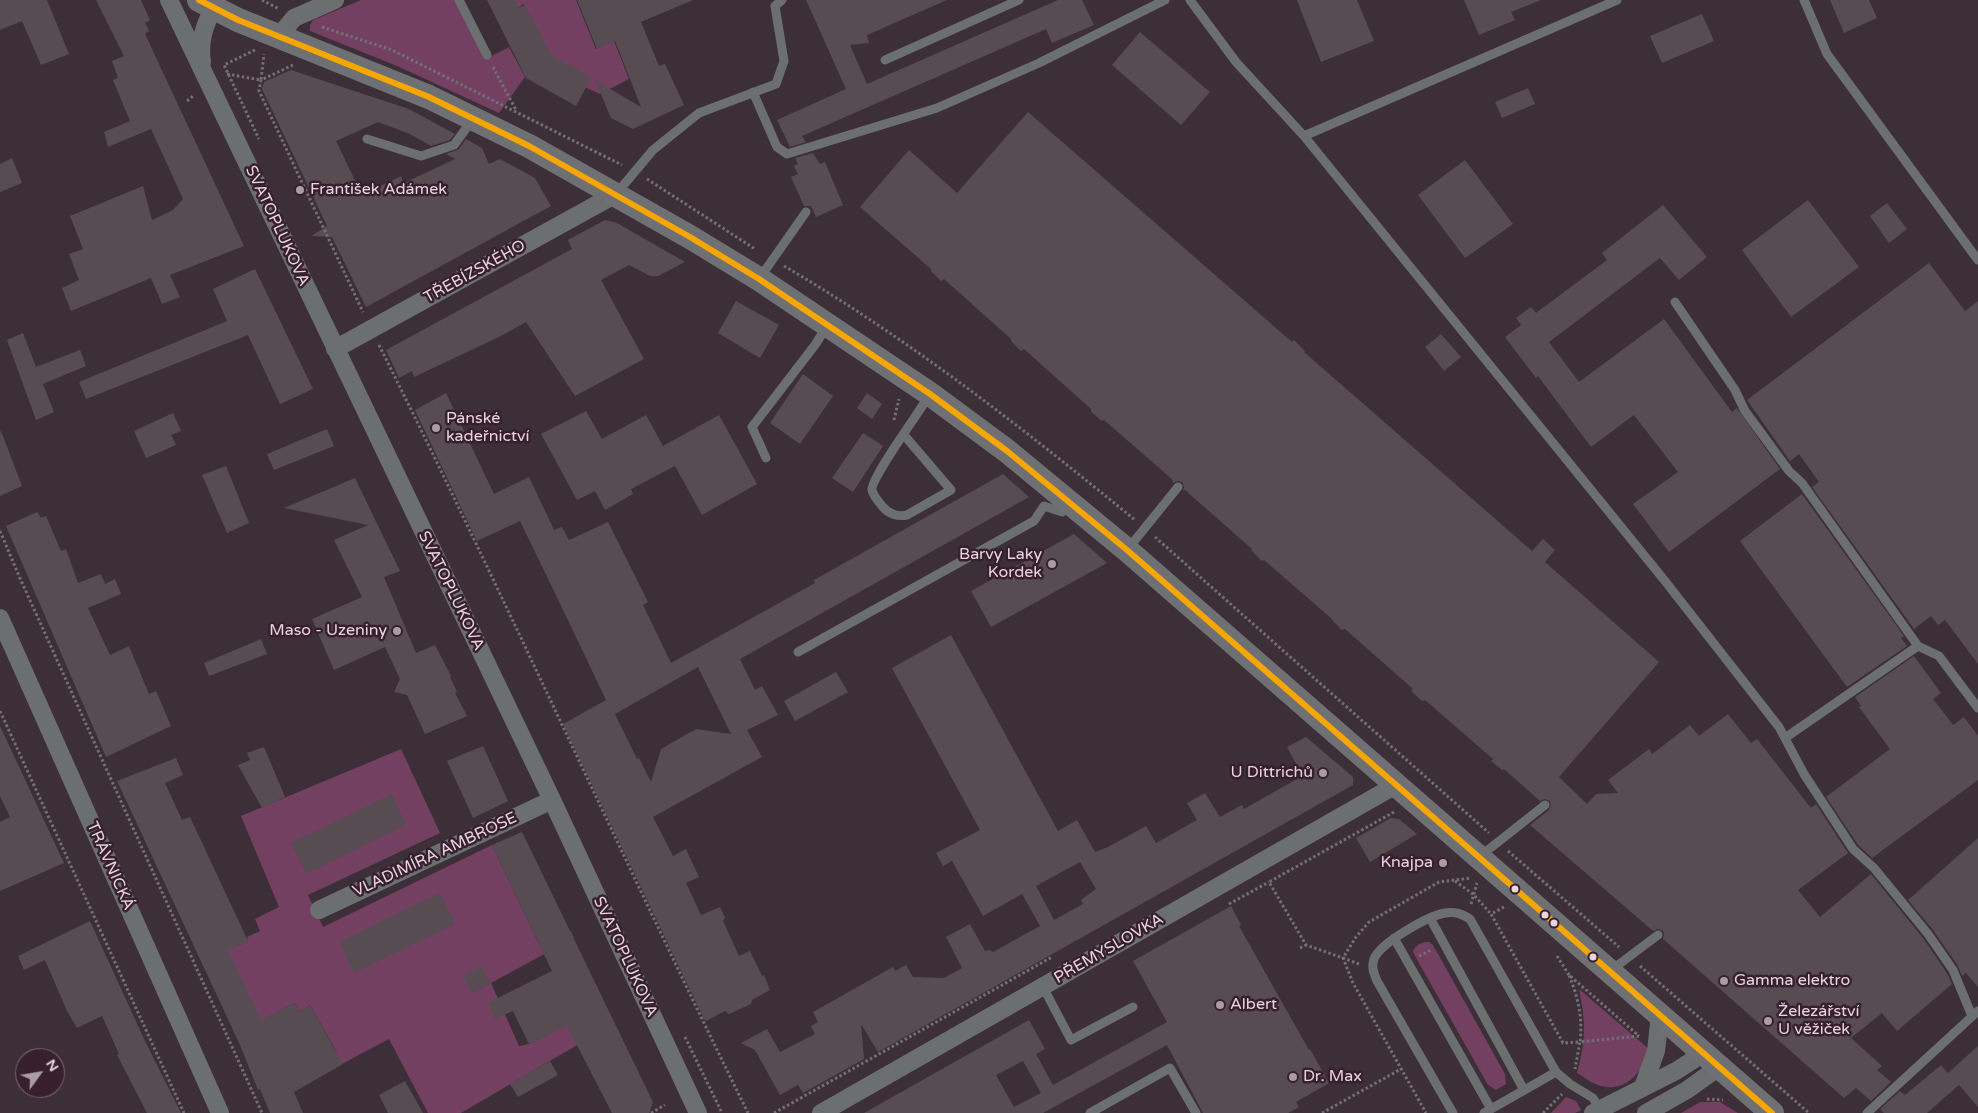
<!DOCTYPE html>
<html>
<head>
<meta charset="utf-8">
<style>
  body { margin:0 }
  #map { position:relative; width:1978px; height:1113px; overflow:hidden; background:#3c2f37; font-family:"Varela Round",sans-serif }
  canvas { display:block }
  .north { position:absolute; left:15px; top:1048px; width:50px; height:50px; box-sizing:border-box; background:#371f2e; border:1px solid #7d6875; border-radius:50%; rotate:58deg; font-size:14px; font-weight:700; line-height:20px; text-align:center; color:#e6d6df }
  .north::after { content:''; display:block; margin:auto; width:18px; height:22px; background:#aa9ca4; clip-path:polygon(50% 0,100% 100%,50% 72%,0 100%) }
</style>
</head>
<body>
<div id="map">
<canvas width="1978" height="1113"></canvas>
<div class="north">N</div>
</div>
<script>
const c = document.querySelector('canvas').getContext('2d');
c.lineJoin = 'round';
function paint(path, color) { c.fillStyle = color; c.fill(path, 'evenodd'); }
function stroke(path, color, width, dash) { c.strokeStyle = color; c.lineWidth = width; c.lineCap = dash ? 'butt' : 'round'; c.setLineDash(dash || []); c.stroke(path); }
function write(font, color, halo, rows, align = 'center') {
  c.font = font + ' "Varela Round",sans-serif'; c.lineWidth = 5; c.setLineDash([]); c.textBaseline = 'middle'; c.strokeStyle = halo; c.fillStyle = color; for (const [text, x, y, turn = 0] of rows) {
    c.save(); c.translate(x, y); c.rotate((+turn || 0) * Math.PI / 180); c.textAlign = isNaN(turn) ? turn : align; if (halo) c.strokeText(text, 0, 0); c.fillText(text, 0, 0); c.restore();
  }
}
paint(new Path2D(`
  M361 0H455L486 59 509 47 525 77 499 113 397 66 310 31V25L313 20Z
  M513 0H576L596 49 614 41 629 79 600 94 585 87 549 53 524 4 518 8Z
  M401 749 440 833 308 895 323 927 492 845 540 946 571 931 574 938 491 983 519 1046 529 1044 576 1020 584 1041 461 1113H428L389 1039 338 1066 335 1049 310 1005 300 1012 295 1003 259 1022 226 947 238 946 248 941 247 937 260 931 255 919 279 907 241 816Z
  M1429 942 1433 945 1505 1074 1506 1084 1496 1090 1488 1085 1415 956 1413 951C1417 944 1421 942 1429 942Z
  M1579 989 1650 1050C1641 1073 1626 1094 1598 1085 1591 1083 1584 1077 1577 1073 1586 1039 1586 1024 1579 989Z
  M1566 1097 1576 1101 1581 1110 1575 1113H1551Z
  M1700 1102H1720L1738 1113H1681Z`), '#734061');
paint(new Path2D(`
  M0 0H47L69 54 41 65 22 21 0 30Z
  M96 0H141L150 20 145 23 149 31 145 34 244 246 170 275 180 297 162 304 151 278 71 311 62 288 79 280 69 254 83 249 70 216 143 186 152 220 173 210 183 199 151 129 108 147 104 132 130 121 113 80 118 78 112 61 124 56Z
  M487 0H514L518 8 525 5 551 54 591 78 576 106 526 78Z
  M577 0H693L641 22 659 66 665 64 684 105 633 129 611 118 595 80 641 107 615 41 597 49Z
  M806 0H947L867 35 869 43 850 45 867 84 1058 0H1082L1094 25 1052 43 1046 29 802 136 806 142 790 147 777 120 846 89Z
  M1297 0H1357L1374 41 1321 62Z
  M1464 0H1541L1511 12 1515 20 1479 35Z
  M1830 0H1869L1877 18 1844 33Z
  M1702 14 1714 41 1662 63 1650 36Z
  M1140 32 1210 92 1181 125 1112 65Z
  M291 70 409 109 455 134 450 140 431 146 410 134 378 122 336 141 362 195 401 176 404 183 455 159 446 154 459 149 466 139 482 148 489 164 500 159 535 178 551 206 366 307 332 237 311 236 327 226 262 89 264 82Z
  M1528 88 1535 104 1502 118 1495 102Z
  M1028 112 1292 342 1294 340 1305 351 1304 352 1532 551 1543 539 1555 550 1545 562 1659 662 1559 777 1587 804 1596 794 1618 793 1608 780 1649 749 1652 754 1690 725 1699 736 1728 714 1751 743 1757 739 1811 808 1816 804 1848 853 1798 890 1820 917 1871 874 1923 938 1947 973 1952 984 1897 1031 1882 1013 1851 1038 1882 1066 1877 1070 1891 1082 1871 1101 1856 1088 1844 1098 1663 939 1664 935 1663 931 1658 929 1653 931 1530 825 1549 810 1551 805 1550 801 1545 799 1540 801 1504 769 1502 770 1491 761 1493 759 1425 700 1422 701 1411 691 1413 689 1345 629 1342 630 1332 620V619L1264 560 1262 561 1251 550 1252 549 1185 490 1183 491 1184 487 1182 482 1178 481 1173 483 1172 482 1173 480 1104 420 1102 421 1091 412V409L1024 349 1021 351 1011 341V339L944 279 941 281 931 271V269L860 207 909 150 957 193Z
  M813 153 820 164 825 162 843 205 816 217 811 206H804L791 177 798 174 794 166 798 164 795 158Z
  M12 158 22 183 0 192V164Z
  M1465 160 1513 224 1465 258 1418 195Z
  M1808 200 1859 267 1791 317 1742 250Z
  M1887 203 1907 229 1889 243 1870 216Z
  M1663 205 1707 257 1679 280 1660 258 1549 342 1579 382 1664 319 1732 412 1737 408 1780 469 1669 552 1633 504 1678 472 1634 415 1591 447 1538 376 1536 378 1505 337 1521 325 1516 318 1531 307 1536 313 1607 260 1602 253Z
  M605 220 617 223 685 262 658 276H650L629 265 601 280 644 359 575 396 526 322 499 337 414 377 412 371 399 378 386 350 572 249 568 240Z
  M1929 263 1965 311 1978 301V664L1945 620 1938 625 1931 616 1914 629 1812 487 1819 482 1799 454 1790 461 1747 400Z
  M255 269 313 389 280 404 248 335 86 399 79 382 227 321 213 289Z
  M736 301 779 325 760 358 718 333Z
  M23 333 36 367 80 350 86 366 43 384 54 412 36 420 7 340Z
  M1441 334 1461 357 1444 371 1425 347Z
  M803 374 833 396 800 444 770 423Z
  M446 393 494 494 529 477 554 530 562 527 569 540 608 522 648 602 643 605 671 663 815 583 814 580 1003 474 1029 497 740 659 755 690 762 686 778 715 747 730 762 757 653 817 673 856 686 849 699 877 686 883 701 915 720 907 725 917 723 921 739 956 750 951 762 976 764 975 770 990 752 1000 751 1004 729 1014 725 1011 706 1021 704 1019 563 724 606 700 553 589 520 521 477 541 415 410ZM698 667 731 734 696 729 661 749 651 782 639 758 637 759 615 714Z
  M867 393 882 404 872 419 857 408Z
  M586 411 602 439 646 415 663 446 719 415 757 484 702 515 675 466 631 489 633 494 605 510 595 491 577 500 541 434Z
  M173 413 181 431 171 435 176 445 146 458 134 431Z
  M327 429 334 446 274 470 267 454Z
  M1 431 22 486 0 496V432Z
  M863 433 883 446 853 492 832 478Z
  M226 466 249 523 227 533 202 475Z
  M355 478 400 571 384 577 416 653 435 645 451 676 450 677 457 692 455 693 467 716 425 734 407 695 394 692 400 679 385 647 334 670 312 619 362 597 334 540 368 525 284 508Z
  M1802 494 1904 636 1901 638 1907 646 1847 687 1740 541Z
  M37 512 41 518 46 516 61 551 66 549 78 583 101 574 105 584 115 579 121 594 88 608 110 655 129 646 149 694 156 691 171 726 106 757 6 526Z
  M1074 534 1107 563 991 627 971 591Z
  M951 635 1058 831 1077 820 1095 852 1108 847 1146 826 1156 843 1197 820 1187 803 1205 793 1220 817 1242 805 1244 809 1295 780 1290 770 1297 766 1287 747 1306 737 1353 777V785L878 1052 861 1024 864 1059 803 1093 798 1085 780 1095 755 1050 741 1043 767 1029 780 1052 815 1034 811 1026 818 1022 813 1012 893 967 895 971 906 965 913 977 944 978 962 968 946 937 970 924 985 951 990 950 993 952 1040 926 1022 894 983 916 952 861 943 866 936 853 980 830 892 668ZM1080 862 1096 889 1081 900 1083 904 1054 920 1036 886Z
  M261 639 267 654 209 676 204 663Z
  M1914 656 1941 693 1933 699 1953 725 1964 717 1978 736V780L1872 858 1858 845 1826 797 1890 749 1859 707 1861 706 1855 697Z
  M836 672 848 692 795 721 784 701Z
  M0 726 64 863 0 891V822L10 817 0 796Z
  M483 746 508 801 473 818 447 761Z
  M264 747 285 797 262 808 238 765 250 760 247 753Z
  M176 758 183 775 165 783 182 820 190 817 248 941 228 951 262 1020 295 1003 300 1012 310 1005 343 1064 294 1092 303 1113H270L260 1089 258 1090 240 1045 117 781Z
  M392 794 406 825 306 874 291 843Z
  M1391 818 1399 819 1417 834 1370 862 1356 838Z
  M522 832 653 1102 649 1113H612L567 1026 529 1044 513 1011 495 1019 488 1003 552 971 492 845Z
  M1978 838V987L1966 973 1962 976 1958 966 1933 930 1908 900Z
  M440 893 455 924 354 973 339 942Z
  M1231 906 1241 925 1239 926 1309 1050 1310 1049 1329 1083 1296 1102 1299 1107 1288 1113H1203L1167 1045 1043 1113H864L1029 1020 1045 1049 1036 1054 1053 1085 1167 1022 1133 961ZM1023 1061 1041 1093 1014 1107 996 1075Z
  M90 921 145 1041 181 1113H147L117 1055 119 1054 102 1016 77 1028 67 1011 45 960 24 970 18 956Z
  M481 966 491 983 472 994 463 976Z
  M1978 1046V1107L1959 1085 1927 1113H1884L1880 1109 1900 1091 1905 1095 1941 1065 1948 1073Z
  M550 1061 558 1075 518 1097 510 1084Z
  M405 1081 423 1113H388L379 1095Z`), '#584c53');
stroke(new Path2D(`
  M262 0 279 9
  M322 27 392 50 622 165
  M255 50 224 65 259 139
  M293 65 261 80 259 91 363 312
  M493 67 516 110
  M227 74 261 80 264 54
  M187 101 194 95
  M647 179 755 249
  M784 266C909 339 1024 429 1135 520
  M379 345C506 599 622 858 748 1113
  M894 420 899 399
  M0 531 19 576 262 1113
  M1155 537 1489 833
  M0 711 184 1113
  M1394 812 1269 882 1306 945 1343 958 1353 983 1426 1113
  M1508 851 1619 947
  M1455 881 1474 895 1491 914
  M1229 904 1269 882
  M1471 904 1477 883
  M1504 907 1491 914 1563 1043 1580 1042 1575 1069
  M1300 948 1306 945
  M1419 956 1431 950
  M1557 956 1569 975
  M1359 964 1343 958 1356 937 1369 922 1439 882 1471 878
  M1640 966 1809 1113
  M1639 1036 1580 1042C1583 1018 1578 997 1569 975L1639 1036
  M685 1037 722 1113
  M1707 1099 1723 1100
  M651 1113 665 1105
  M774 1113 1052 957
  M1322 1113 1401 1069
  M1543 1113 1562 1094`), '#727073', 3, [2.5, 2.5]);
stroke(new Path2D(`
  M459 0 487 55
  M1190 0 1236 62 1304 136 1665 581 1779 727 1804 774 1853 849 1874 868 1928 934 1953 970 1972 1016
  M1804 0 1827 54 1978 260
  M885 60 1019 0
  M753 92 777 147 787 154 937 108 1039 63 1165 0
  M1304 136 1617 0
  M367 139 421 156 454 145 473 119
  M616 194 653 150 699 113 776 84 784 61 775 6 782 0
  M759 279 806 212
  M1675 302 1735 390 1745 411 1789 471 1802 483 1918 646 1939 656 1978 708
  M904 435 951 490 907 515C898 517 889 514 883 507 879 502 873 496 872 490 871 477 921 410 930 394
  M766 458 752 427 815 345 827 326
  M1127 550 1178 487
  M798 652 1034 521 1044 506 1062 512 1068 504
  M1785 738 1918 646
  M1479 857 1545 805
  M1430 918 1524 1090
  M1394 938 1491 1109
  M1610 971 1658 935
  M1043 987 1071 1040 1133 1007
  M1090 1113 1170 1068 1196 1113
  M1453 1113 1377 981C1374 973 1371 968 1374 959 1380 943 1428 916 1445 913 1455 911 1462 914 1470 919L1556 1072 1570 1084 1593 1098 1601 1111
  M1484 1113 1556 1072
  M1867 1113 1978 1011`), '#6c6f70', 9);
stroke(new Path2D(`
  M169 0 552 800 698 1113
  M279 36 294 18 335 0
  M202 62C199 42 204 26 213 9
  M335 349 616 194
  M0 618 220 1113
  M319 910 552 800
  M1643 1087 1656 1051 1660 1015
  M821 1113 1396 785
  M1593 1113 1676 1071 1704 1053
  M1646 1113 1687 1090 1719 1067`), '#6c6f70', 18);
stroke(new Path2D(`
  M199 0 238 20 429 97 529 146 690 237 759 279 930 394 1007 451 1127 550 1772 1113`), '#6f7073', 24);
stroke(new Path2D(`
  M199 0 238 20 429 97 529 146 690 237 759 279 930 394 1007 451 1127 550 1772 1113`), '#f7a600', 6);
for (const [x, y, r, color] of [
  [300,190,5,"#aa9ca4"],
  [436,428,5,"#aa9ca4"],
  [1052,564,5,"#aa9ca4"],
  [397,631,5,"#aa9ca4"],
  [1323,773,5,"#aa9ca4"],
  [1443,863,5,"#aa9ca4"],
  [1515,889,4.5,"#e6d6df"],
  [1545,915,4.5,"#e6d6df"],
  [1554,923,4.5,"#e6d6df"],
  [1593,957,4.5,"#e6d6df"],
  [1724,981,5,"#aa9ca4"],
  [1220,1005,5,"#aa9ca4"],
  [1768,1021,5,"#aa9ca4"],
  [1293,1077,5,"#aa9ca4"]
]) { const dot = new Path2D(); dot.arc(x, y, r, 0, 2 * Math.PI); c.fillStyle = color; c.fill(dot); stroke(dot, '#371f2e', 2); }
write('16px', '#e6d6df', '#371f2e', [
  ["František Adámek",310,190],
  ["Pánské",446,419],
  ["kadeřnictví",446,437],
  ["Barvy Laky",1042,555,"right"],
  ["Kordek",1042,573,"right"],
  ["Maso - Uzeniny",387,631,"right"],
  ["U Dittrichů",1313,773,"right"],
  ["Knajpa",1433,863,"right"],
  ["Gamma elektro",1734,981],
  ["Albert",1230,1005],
  ["Železářství",1778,1012],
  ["U věžiček",1778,1030],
  ["Dr. Max",1303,1077]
], 'left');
write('16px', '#e6d6df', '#371f2e', [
  ["SVATOPLUKOVA",277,226,65],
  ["TŘEBÍZSKÉHO",475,272,-29],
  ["SVATOPLUKOVA",451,591,64],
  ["VLADIMÍRA AMBROSE",435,855,-25],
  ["TRÁVNICKÁ",110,866,66],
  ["PŘEMYSLOVKA",1109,949,-30],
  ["SVATOPLUKOVA",625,957,65]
]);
</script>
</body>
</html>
